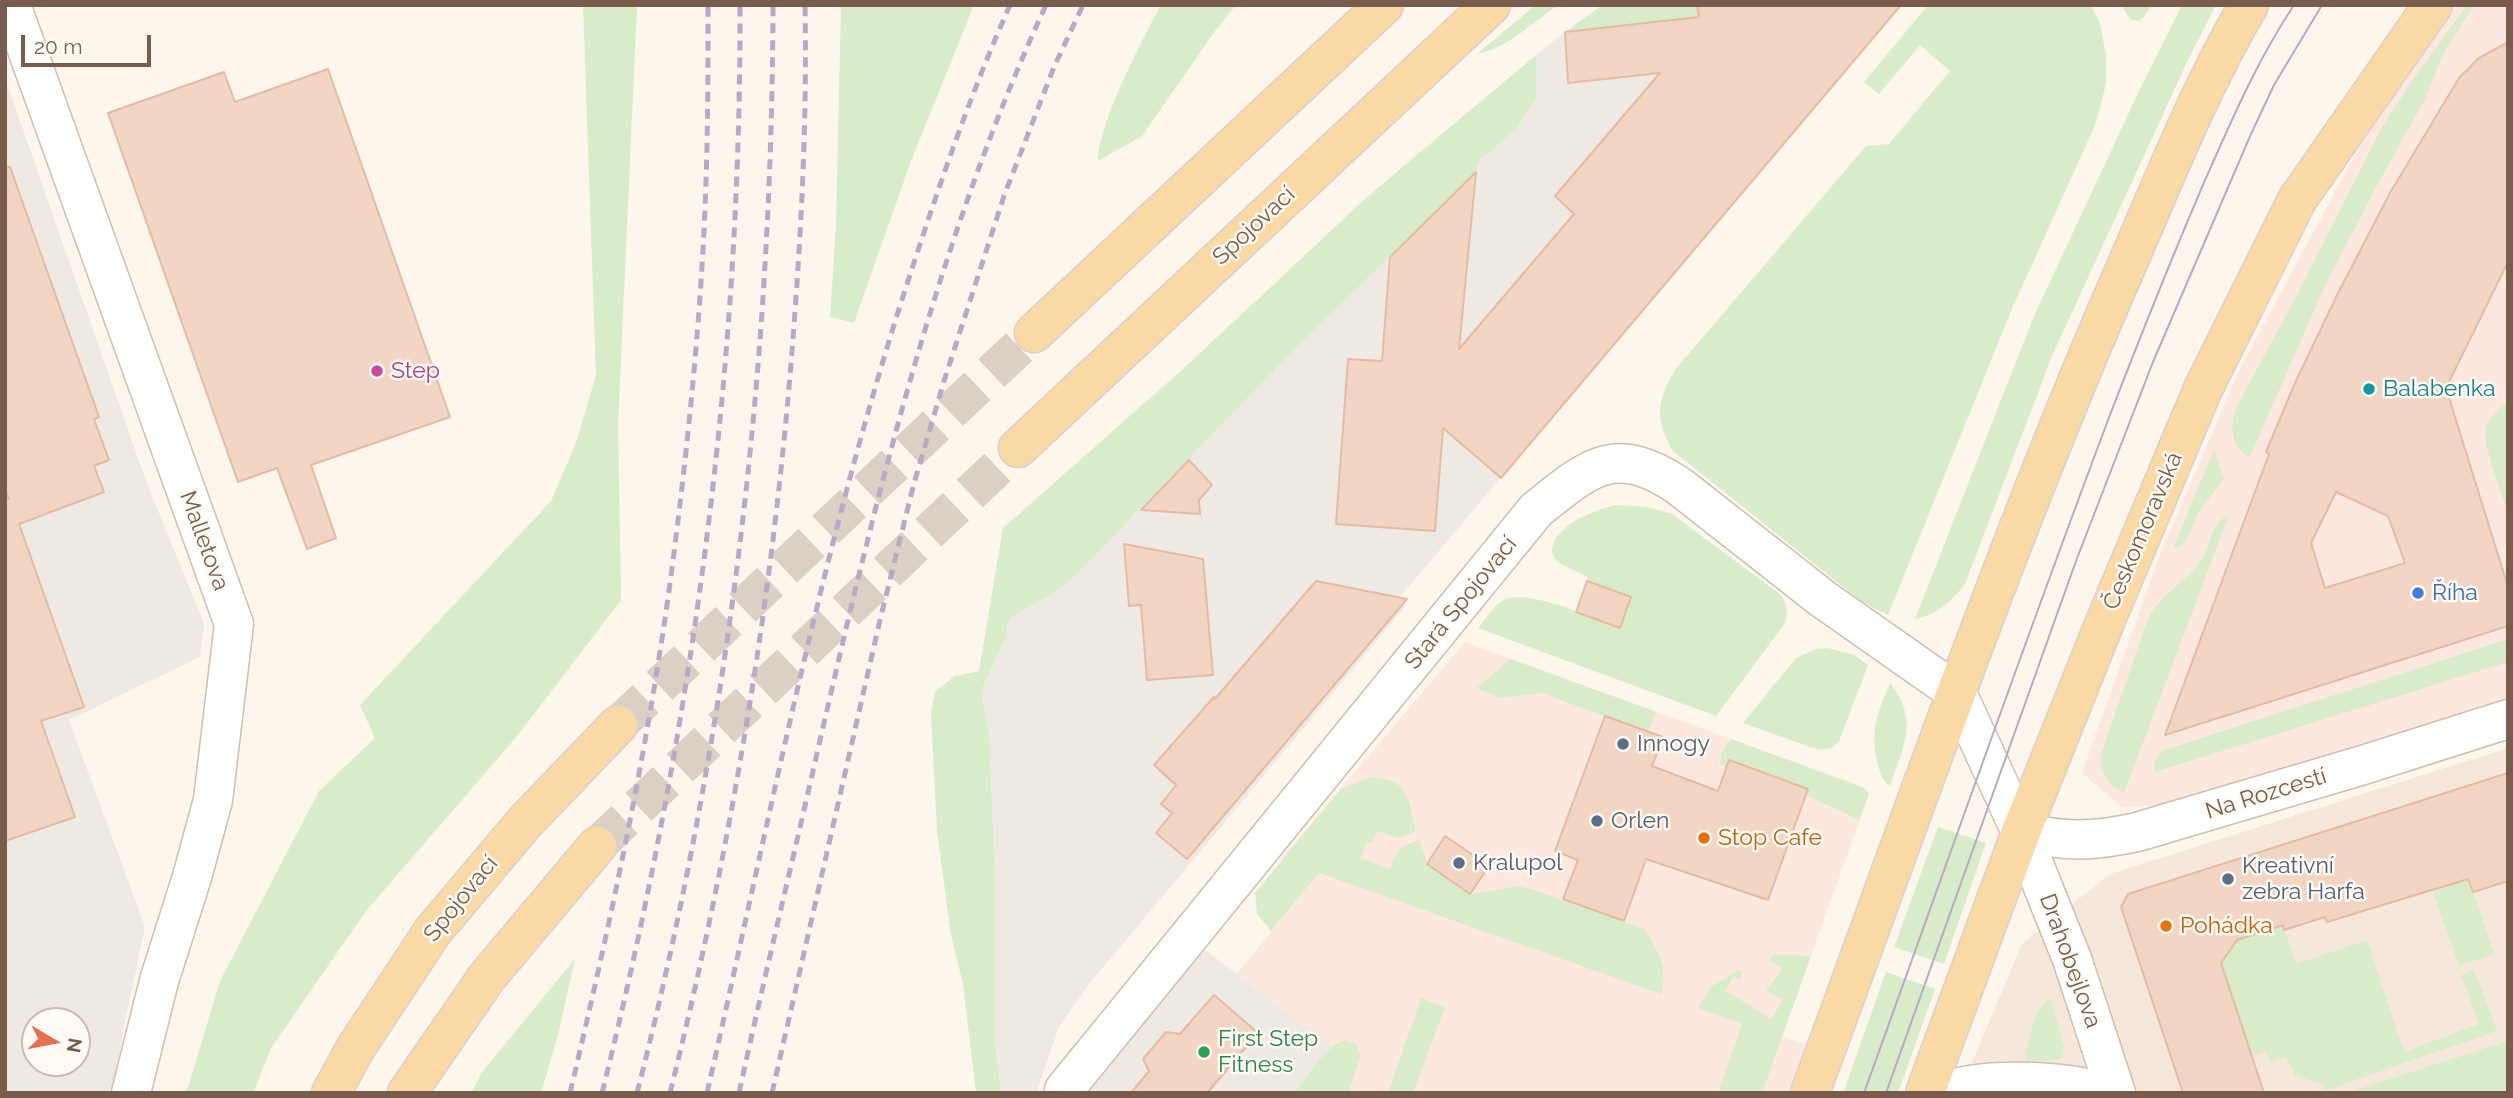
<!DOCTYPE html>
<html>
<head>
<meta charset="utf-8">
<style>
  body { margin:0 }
  #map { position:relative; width:2513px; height:1098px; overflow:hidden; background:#fdf6ec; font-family:Raleway,sans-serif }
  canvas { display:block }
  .frame { position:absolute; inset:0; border:7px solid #7a5c4d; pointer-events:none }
  .north { position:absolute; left:21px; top:1007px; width:70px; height:70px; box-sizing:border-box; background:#fffaf3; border:2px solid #cabbb1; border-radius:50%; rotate:100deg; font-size:19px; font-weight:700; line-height:28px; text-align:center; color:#7a5c4d }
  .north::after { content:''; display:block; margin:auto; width:24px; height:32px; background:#e76f51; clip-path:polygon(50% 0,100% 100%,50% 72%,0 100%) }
  .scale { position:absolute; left:21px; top:35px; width:130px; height:32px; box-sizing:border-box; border:4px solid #7a5c4d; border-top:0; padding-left:9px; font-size:21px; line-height:24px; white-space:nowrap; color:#7a5c4d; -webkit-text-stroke:5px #fffaf3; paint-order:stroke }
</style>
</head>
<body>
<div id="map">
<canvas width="2513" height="1098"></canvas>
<div class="frame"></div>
<div class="north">N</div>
<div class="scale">20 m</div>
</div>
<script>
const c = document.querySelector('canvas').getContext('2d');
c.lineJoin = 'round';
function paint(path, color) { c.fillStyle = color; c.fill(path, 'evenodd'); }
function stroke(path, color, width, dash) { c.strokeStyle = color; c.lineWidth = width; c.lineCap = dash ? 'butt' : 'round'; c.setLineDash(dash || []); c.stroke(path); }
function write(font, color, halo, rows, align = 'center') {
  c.font = font + ' Raleway,sans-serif'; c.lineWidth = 5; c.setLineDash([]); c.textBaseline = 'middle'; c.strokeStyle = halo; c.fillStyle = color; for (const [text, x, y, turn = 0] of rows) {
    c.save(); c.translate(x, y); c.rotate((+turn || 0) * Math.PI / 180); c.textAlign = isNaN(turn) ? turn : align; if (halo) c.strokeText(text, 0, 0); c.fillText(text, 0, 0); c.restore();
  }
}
paint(new Path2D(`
  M2508 748V1093H1959L2022 944 2110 874Z`), '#f5e8da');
paint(new Path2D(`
  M2458 5H2508V698L2165 805 2122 807 2082 773 2159 557 2239 371 2353 158 2433 33Z
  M1465 642 1858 785 1869 794 1782 1036 1808 1045 1790 1093H1294L1331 1047 1237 974 1318 874 1280 860Z`), '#fde8e0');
paint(new Path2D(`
  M1697 5H1901L1399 598 1406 606 1089 984 1059 1027 1036 1093H1001L995 1043V877L989 732 981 691 1006 636 1008 623 1012 617 1052 594 1075 576 1298 346 1476 172 1477 163 1515 130 1536 99V55L1565 32 1699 17Z
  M5 78 146 481 204 624 200 657 69 720 145 927 123 1031 114 1093H5ZM35 1021H77V1063H35Z
  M1204 949 1332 1047 1294 1093H1085Z`), '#efe9e4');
paint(new Path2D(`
  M583 5H637L618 425 621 600 518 735 366 911 271 1048 253 1093H185L190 1081 220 981 319 791 375 738 360 705 551 501 576 443 596 375Z
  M841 5H974L911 161 854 323 830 317 836 227Z
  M1161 5H1236L1215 31 1142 136 1098 161C1098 125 1142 39 1161 5Z
  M1536 5H1558C1538 19 1502 52 1478 53Z
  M1602 5H1697L1699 17 1565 32Z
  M1928 5H2091L2100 24 2106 55V84L2096 123 2011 311 1888 615 1862 602 1673 451C1654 419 1657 401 1675 370L1866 146 1889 144 1950 71 1920 45 1879 94 1864 82Z
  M2121 5H2152L2144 17 2139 21 2131 20Z
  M2182 5H2216L2187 62 2052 356 1965 584C1951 602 1938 614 1915 619L2034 316 2140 89Z
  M2467 5 2472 8 2444 53 2423 103 2376 187 2324 288 2250 457C2230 448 2230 425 2236 408L2297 295 2382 127 2412 81Z
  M1536 55V99L1515 130 1477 163 1476 172 1298 346 1075 576 1052 594 1012 617 1008 623 1006 636 981 691 989 732 995 877V1043L1001 1093H976L963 984 951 935 937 831 931 714 935 691 955 676 979 671 1003 528 1183 369 1367 197Z
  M2508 402V513C2502 495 2482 445 2486 427 2489 417 2500 409 2508 402Z
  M2214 450 2224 479 2199 511 2188 537 2182 546 2173 548Z
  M1615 505 1647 507 1672 514 1781 595C1787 605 1788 612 1785 623L1716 716 1478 628C1486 619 1494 605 1504 600 1529 588 1594 619 1620 628L1631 597 1587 581 1588 577 1557 562 1552 553C1551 526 1593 511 1615 505Z
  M2229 515 2124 793C2107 785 2099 772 2101 754L2148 619C2160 594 2185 583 2201 561 2211 546 2210 523 2229 515Z
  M2508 639V662L2155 772 2154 764 2161 751Z
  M1828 648 1854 655 1868 665 1839 741C1831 750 1824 751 1813 748L1743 723 1796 658 1816 649Z
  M1510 659 1656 712 1648 732 1541 693 1500 698 1477 688Z
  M1890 683C1919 720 1904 746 1890 786 1881 780 1880 771 1877 761 1870 729 1878 713 1890 683Z
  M1731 739 1864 788 1869 794 1859 820 1806 795 1807 789 1730 761 1727 768 1720 765 1721 754Z
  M1370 777C1411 780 1407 797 1416 831L1399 838 1377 831 1372 843 1366 842 1361 858 1390 869C1397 848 1399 847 1419 840L1427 864 1470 894 1518 886 1531 889 1645 929C1658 954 1669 965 1661 994L1319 873 1271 931 1257 914 1255 893 1341 789Z
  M1938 827 1986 843 1944 964 1894 947Z
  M2468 877 2494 954 2459 966 2432 889Z
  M2283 925 2296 964 2367 940 2404 1052 2479 1024 2461 975 2474 970 2497 1031 2326 1090 2322 1084 2295 1075 2286 1057 2270 1063 2266 1051 2256 1055 2250 1052 2221 963 2237 940Z
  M1773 954 1811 956 1762 1093H1718L1742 1024 1698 1008 1711 987 1738 970 1743 973 1740 979 1733 977 1726 991 1771 1019 1783 1000 1766 990 1782 969 1770 960Z
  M575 959 558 1035 541 1093H471L482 1072Z
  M1886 972 1935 989 1898 1093H1843Z
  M1421 998 1445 1007 1413 1093H1388Z
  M2051 999 2064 1047 2062 1057 2057 1060 2025 1061C2030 1042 2031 1007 2051 999Z
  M1347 1040 1356 1044 1361 1056 1348 1093H1294C1307 1078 1328 1042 1347 1040Z
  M2508 1041V1093H2346Z`), '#d8ecc9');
const building = new Path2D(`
  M1697 5H1901L1501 478 1443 428 1435 531 1336 524 1348 359 1382 361 1390 257 1476 172 1459 349 1574 214 1555 196 1660 73 1568 83 1565 32 1699 17Z
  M2508 42V262L2446 388 2508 587V626L2165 735 2269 454 2266 452 2295 383 2337 295 2390 193 2459 78 2479 58ZM2336 492 2388 516 2405 563 2325 588 2311 543Z
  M328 69 450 417 311 465 336 538 307 549 277 468 238 482 108 113 224 72 235 102Z
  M10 167 99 417 94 419 109 460 94 466 104 492 19 524 84 707 41 721 75 817 5 841V500L9 499 5 489V168Z
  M1189 460 1212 485 1199 500 1200 514 1141 510Z
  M1124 544 1203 559 1213 675 1147 680 1141 605 1129 606Z
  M1316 581 1407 599 1187 859 1156 833 1172 813 1161 804 1176 785 1154 765 1214 697V700Z
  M1587 581 1631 597 1620 628 1576 612Z
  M1605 716 1663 737 1652 766 1718 791 1729 760 1808 789 1768 900 1646 859 1624 921 1563 899 1578 860 1555 851Z
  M2508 773V881L2473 892 2468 879 2327 922 2325 917 2284 930 2283 925 2237 940 2221 963 2264 1093H2183L2121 907 2128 894Z
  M1445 836 1489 866 1470 894 1427 864Z
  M1214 995 1258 1033 1207 1093H1131L1149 1071 1143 1059 1166 1032 1180 1034Z`);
paint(building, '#f3d5c3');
stroke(building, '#e6bba3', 2);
stroke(new Path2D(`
  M618 725 1034 333
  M597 846 1018 448`), '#dcd0c4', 38, [38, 19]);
const minor = new Path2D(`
  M11 5 234 624 213 800 192 877 159 981 131 1093
  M2021 832C2066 842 2092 842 2137 832L2363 765 2508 719
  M1064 1090 1536 510C1590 467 1614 443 1679 486L1823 599 1957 693 2021 832 2072 959 2116 1093
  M1943 1093C1972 1077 2071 1079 2101 1093`);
const primary = new Path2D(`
  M1034 333 1384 5
  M1018 448 1491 5
  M331 1093 355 1049 433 931 525 822 618 725
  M407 1093 487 977 597 846
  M1810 1093C1910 822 2004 548 2119 283 2160 190 2197 93 2249 5
  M1925 1093 2021 832 2105 622 2203 389 2297 200 2433 5`);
stroke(minor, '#d1beb0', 41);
stroke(primary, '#dad1cd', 41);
stroke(minor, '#fff', 38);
stroke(primary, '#fbd9a5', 38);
stroke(new Path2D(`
  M1864 1093C1947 864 2027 634 2113 407 2143 330 2173 254 2206 178 2232 119 2258 59 2294 5
  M1886 1093 2076 561 2153 362 2251 134 2274 85 2322 5`), '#b9a8c9', 2);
stroke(new Path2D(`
  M570 1093C613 912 652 730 675 545 690 425 702 303 706 182 708 123 708 64 708 5
  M602 1093C691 737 741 373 740 5
  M637 1093C728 738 772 371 773 5
  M670 1093C733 841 775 584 794 325 802 219 807 112 805 5
  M707 1093C767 831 818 566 899 309 932 206 966 104 1010 5
  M739 1093C764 978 792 864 818 749 876 497 937 241 1046 5
  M772 1093 880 620 913 487 944 381 1004 196 1054 67 1083 5`), '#b9a8c9', 5, [10, 7]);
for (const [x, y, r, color] of [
  [377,371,7,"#d1479c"],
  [2369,389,7,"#0f9aa8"],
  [2418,593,7,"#3f7fe0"],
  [1623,744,7,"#5c6f8a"],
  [1597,821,7,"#5c6f8a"],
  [1704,838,7,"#e8710a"],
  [1459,863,7,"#5c6f8a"],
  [2228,879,7,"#5c6f8a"],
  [2166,926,7,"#e8710a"],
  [1204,1052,7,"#2e9e5b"]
]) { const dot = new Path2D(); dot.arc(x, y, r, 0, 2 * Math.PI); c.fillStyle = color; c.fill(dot); stroke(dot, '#fffaf3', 2.5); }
write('23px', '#7a5c4d', '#fffaf3', [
  ["Spojovací",1254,226,-43],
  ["Českomoravská",2143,531,-67],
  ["Malletova",204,541,70],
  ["Stará Spojovací",1461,603,-51],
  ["Na Rozcestí",2266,794,-17],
  ["Spojovací",461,899,-51],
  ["Drahobejlova",2070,961,70]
]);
write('23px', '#b23c85', '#fffaf3', [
  ["Step",391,371]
], 'left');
write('23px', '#0d838f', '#fffaf3', [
  ["Balabenka",2383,389]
], 'left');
write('23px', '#366cbe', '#fffaf3', [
  ["Říha",2432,593]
], 'left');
write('23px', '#4e5e75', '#fffaf3', [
  ["Innogy",1637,744],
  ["Orlen",1611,821],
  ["Kralupol",1473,863],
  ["Kreativní",2242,866],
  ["zebra Harfa",2242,892]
], 'left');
write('23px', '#c56008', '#fffaf3', [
  ["Stop Cafe",1718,838],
  ["Pohádka",2180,926]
], 'left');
write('23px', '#27864d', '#fffaf3', [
  ["First Step",1218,1039],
  ["Fitness",1218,1065]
], 'left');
</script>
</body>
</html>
